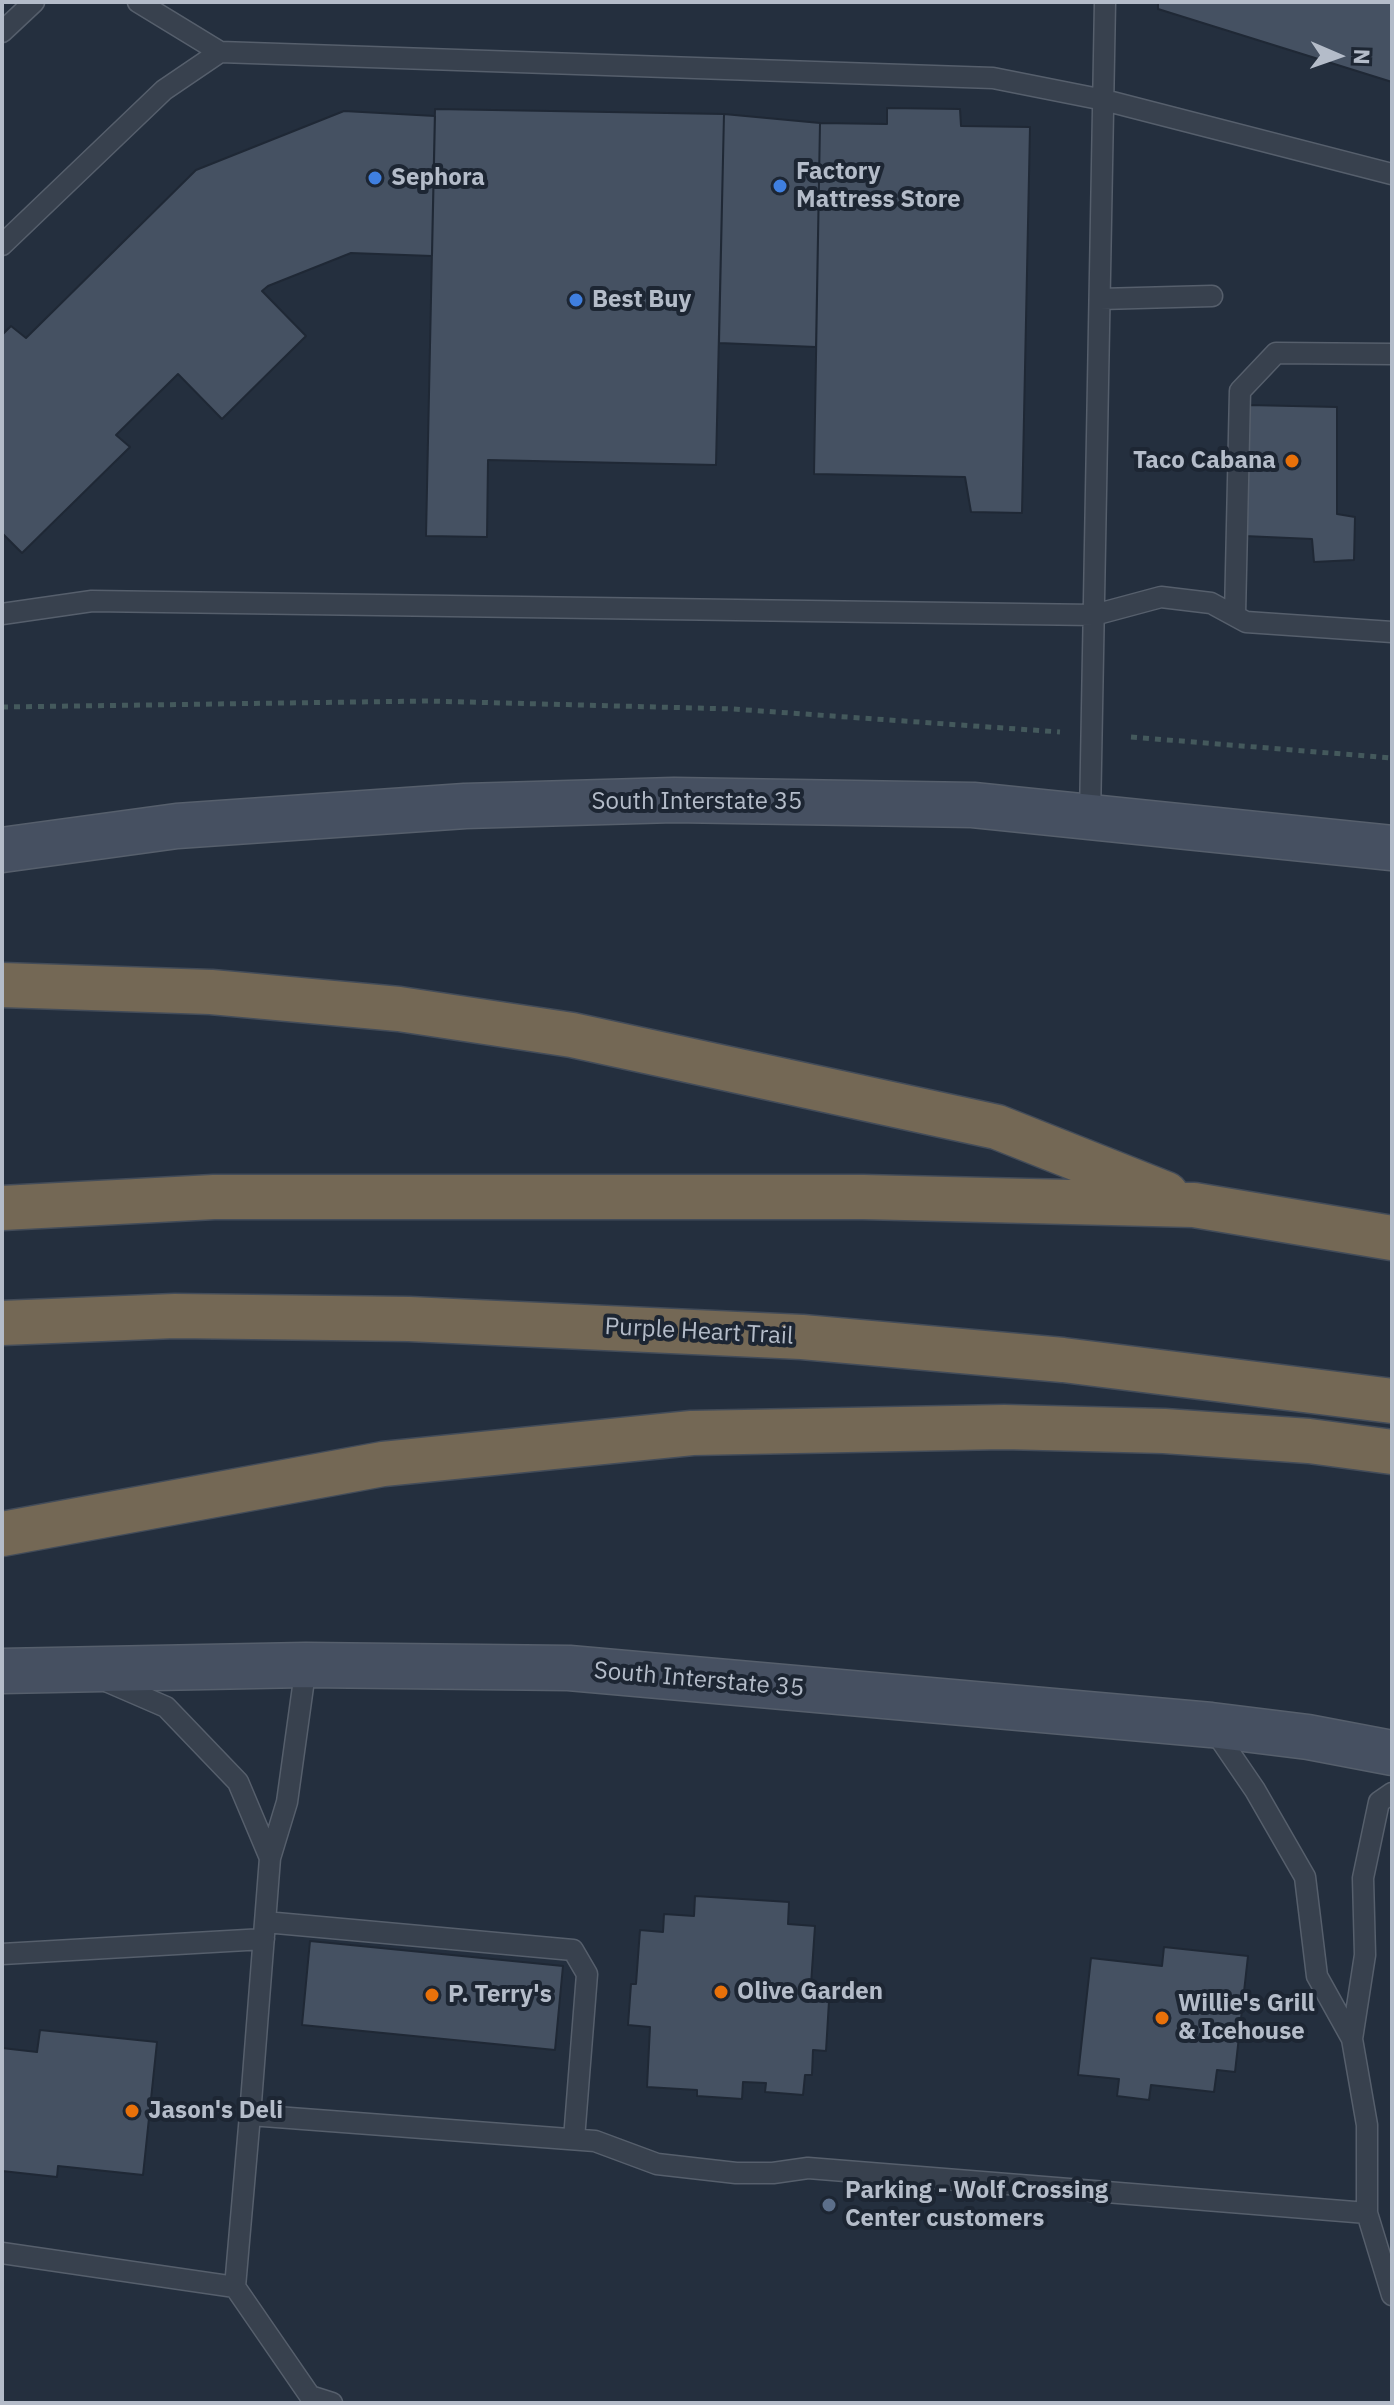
<!DOCTYPE html>
<html>
<head>
<meta charset="utf-8">
<style>
  body { margin:0 }
  #map { position:relative; width:1394px; height:2405px; overflow:hidden; background:#242f3e; font-family:"IBM Plex Sans",sans-serif }
  canvas { display:block }
  .frame { position:absolute; inset:0; border:4px solid #b4bcc9; pointer-events:none }
  .north { position:absolute; left:1298px; top:16px; width:80px; height:80px; -webkit-text-stroke:6px #1d2633; paint-order:stroke; rotate:92deg; font-size:22px; font-weight:700; line-height:32px; text-align:center; color:#b4bcc9 }
  .north::after { content:''; display:block; margin:auto; width:28px; height:36px; background:#b4bcc9; clip-path:polygon(50% 0,100% 100%,50% 72%,0 100%) }
</style>
</head>
<body>
<div id="map">
<canvas width="1394" height="2405"></canvas>
<div class="frame"></div>
<div class="north">N</div>
</div>
<script>
const c = document.querySelector('canvas').getContext('2d');
c.lineJoin = 'round';
function paint(path, color) { c.fillStyle = color; c.fill(path, 'evenodd'); }
function stroke(path, color, width, dash) { c.strokeStyle = color; c.lineWidth = width; c.lineCap = dash ? 'butt' : 'round'; c.setLineDash(dash || []); c.stroke(path); }
function write(font, color, halo, rows, align = 'center') {
  c.font = font + ' "IBM Plex Sans",sans-serif'; c.lineWidth = 8; c.setLineDash([]); c.textBaseline = 'middle'; c.strokeStyle = halo; c.fillStyle = color; for (const [text, x, y, turn = 0] of rows) {
    c.save(); c.translate(x, y); c.rotate((+turn || 0) * Math.PI / 180); c.textAlign = isNaN(turn) ? turn : align; if (halo) c.strokeText(text, 0, 0); c.fillText(text, 0, 0); c.restore();
  }
}
const building = new Path2D(`
  M1158 2H1392V82L1158 9Z
  M887 108 960 109 961 126 1030 127 1022 513 971 512 965 477 814 474 820 123 887 124Z
  M435 109 724 114 716 465 488 460 487 537 426 536Z
  M344 111 435 116 432 256 351 253 268 286 262 291 306 336 222 419 178 374 116 435 130 447 22 553 2 533V335L11 326 26 338 196 170Z
  M724 114 820 123 816 347 719 343Z
  M1248 405 1337 407V514L1355 517 1354 560 1314 562 1312 539 1244 536Z
  M695 1896 789 1902 788 1924 815 1926 810 1999 829 2001 826 2051 813 2050 812 2075H805L803 2095 765 2092 766 2083 743 2082 742 2099 697 2096V2090L647 2087 650 2027 628 2025 631 1984H636L640 1930 663 1932 664 1914 694 1916Z
  M310 1941 563 1966 555 2050 302 2025Z
  M1164 1947 1248 1956 1235 2072 1217 2070 1214 2092 1151 2085 1149 2100 1117 2096 1119 2079 1078 2075 1091 1958 1162 1966Z
  M40 2030 157 2042 143 2175 58 2166 57 2177 2 2171V2048L37 2052Z`);
paint(building, '#455162');
stroke(building, '#1f2835', 2);
const lane = new Path2D(`
  M138 2 220 52 993 78 1104 100 1392 174
  M2 32 34 2
  M2 245 164 90 220 52
  M1100 299 1212 296
  M2 614 92 601 1094 615 1161 597 1211 603 1246 622 1392 632
  M1235 615 1240 391 1276 353 1392 354
  M1090 817 1105 2
  M106 1681 166 1707 238 1782 270 1858
  M1212 1727 1255 1790 1305 1877 1317 1976 1352 2039
  M1392 1793 1379 1802 1363 1878 1365 1955 1352 2039 1367 2125V2213L1392 2295
  M265 1922 573 1950 587 1974 574 2139
  M2 1954 264 1939
  M250 2115 270 1858 287 1802 306 1665
  M2 2253 235 2287
  M332 2403 310 2396 235 2287 250 2115 595 2141 657 2164 736 2173H773L808 2168 1367 2213`);
const secondary = new Path2D(`
  M2 850 177 826 465 806 674 800 973 805 1392 848
  M2 1671 306 1665 569 1668 1211 1725 1308 1737 1392 1753`);
const highway = new Path2D(`
  M2 985 211 992 399 1009 572 1035 997 1127 1166 1194
  M2 1208 214 1197H863L1194 1205 1392 1238
  M2 1323 175 1316 409 1319 802 1337 1063 1360 1392 1401
  M2 1534 383 1464 692 1433 1004 1427 1164 1431 1309 1441 1392 1452`);
stroke(lane, '#565f6c', 23);
stroke(secondary, '#565f6c', 47);
stroke(highway, '#434c59', 47);
stroke(new Path2D(`
  M2 707 428 701 733 709 1060 732
  M1131 737 1392 758`), '#44595c', 5, [6, 6]);
stroke(lane, '#38414e', 20);
stroke(secondary, '#465061', 44);
stroke(highway, '#746855', 44);
for (const [x, y, r, color] of [
  [375,178,8,"#3f7fe0"],
  [780,186,8,"#3f7fe0"],
  [576,300,8,"#3f7fe0"],
  [1292,461,8,"#e8710a"],
  [721,1992,8,"#e8710a"],
  [432,1995,8,"#e8710a"],
  [1162,2018,8,"#e8710a"],
  [132,2111,8,"#e8710a"],
  [829,2205,8,"#5c6f8a"]
]) { const dot = new Path2D(); dot.arc(x, y, r, 0, 2 * Math.PI); c.fillStyle = color; c.fill(dot); stroke(dot, '#1d2633', 3); }
write('bold 24px', '#b4bcc9', '#1d2633', [
  ["Factory",796,172],
  ["Mattress Store",796,200],
  ["Sephora",391,178],
  ["Best Buy",592,300],
  ["Taco Cabana",1276,461,"right"],
  ["Olive Garden",737,1992],
  ["P. Terry's",448,1995],
  ["Willie's Grill",1178,2004],
  ["& Icehouse",1178,2032],
  ["Jason's Deli",148,2111],
  ["Parking - Wolf Crossing",845,2191],
  ["Center customers",845,2219]
], 'left');
write('24px', '#b4bcc9', '#1d2633', [
  ["South Interstate 35",697,802],
  ["Purple Heart Trail",699,1332,3],
  ["South Interstate 35",699,1680,5]
]);
</script>
</body>
</html>
